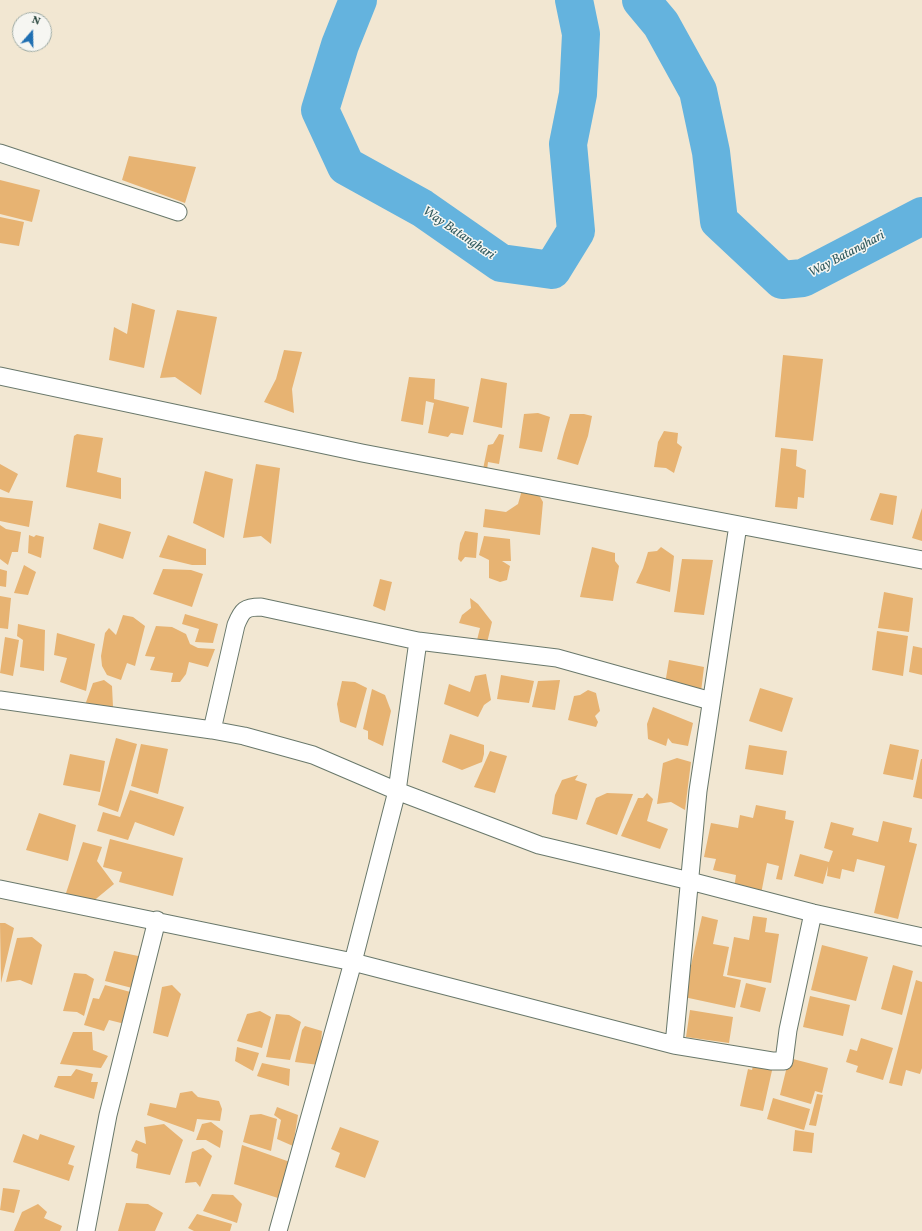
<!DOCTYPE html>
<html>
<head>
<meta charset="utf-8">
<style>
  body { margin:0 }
  #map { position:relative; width:922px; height:1231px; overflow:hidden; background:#f2e7d2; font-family:Vollkorn,serif }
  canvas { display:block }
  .north { position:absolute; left:12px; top:12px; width:40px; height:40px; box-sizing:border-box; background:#f6f6f2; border:1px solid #a0aca6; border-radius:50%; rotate:20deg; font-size:11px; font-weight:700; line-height:16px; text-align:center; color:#1f3d34 }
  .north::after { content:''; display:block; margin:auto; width:14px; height:18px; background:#1f6fb2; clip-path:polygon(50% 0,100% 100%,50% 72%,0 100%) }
</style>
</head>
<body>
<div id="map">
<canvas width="922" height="1231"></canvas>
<div class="north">N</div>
</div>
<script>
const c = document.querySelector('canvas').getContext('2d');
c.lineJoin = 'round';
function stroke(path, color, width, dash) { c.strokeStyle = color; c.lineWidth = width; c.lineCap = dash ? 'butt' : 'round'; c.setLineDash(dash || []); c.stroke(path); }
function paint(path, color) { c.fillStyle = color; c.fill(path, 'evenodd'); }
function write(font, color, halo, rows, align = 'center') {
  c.font = font + ' Vollkorn,serif'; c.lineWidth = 3; c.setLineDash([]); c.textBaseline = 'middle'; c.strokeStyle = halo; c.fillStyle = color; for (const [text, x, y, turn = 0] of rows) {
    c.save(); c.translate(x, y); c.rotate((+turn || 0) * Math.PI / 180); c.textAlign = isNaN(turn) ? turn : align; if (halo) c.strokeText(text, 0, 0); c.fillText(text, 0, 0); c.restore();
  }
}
stroke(new Path2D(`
  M358 0 340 45 320 110 346 166 422 208 501 263 552 270 576 231 568 144 578 94 581 34 574 0
  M641 0 661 24 698 91 711 152 719 221 782 280 803 278 922 216`), '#64b3de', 38);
paint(new Path2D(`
  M129 156 196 167 185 203 122 180Z
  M0 180 40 190 32 222 0 214Z
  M0 217 24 222 19 246 0 243Z
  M132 303 155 310 144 368 109 360 114 327 127 334Z
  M177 310 217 317 201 395 175 377 160 378Z
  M284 350 302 352 292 389 294 413 264 402 276 379Z
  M783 355 823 359 813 441 775 437Z
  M409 377 435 379 434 399 469 407 463 435 451 433 448 437 428 433 434 403 426 401 423 425 401 421Z
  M481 378 507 383 502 428 473 422Z
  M538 413 550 417 542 452 519 448 524 414Z
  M570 414H584L592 416 588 436 578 465 557 459 564 433Z
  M664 431 678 433 677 443 682 447 674 473 666 468 654 467 658 442Z
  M77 434 103 438 97 472 121 478V499L66 487 74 436Z
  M499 434 504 435 499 464 488 462 487 470 483 469 488 445 493 444Z
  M781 448 797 450 796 466 806 470 804 498 798 497 797 509 775 507Z
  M0 464 18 474 9 493 0 489Z
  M256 464 280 468 271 544 261 536 243 538Z
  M205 471 233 479 224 538 193 523Z
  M522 490 539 495 543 502 540 535 483 527 485 509 506 512 518 504Z
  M880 493 897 496 893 525 870 520Z
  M0 497 33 501 29 527 0 521Z
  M922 508V541L912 538Z
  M99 523 131 532 123 559 93 549Z
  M0 525 6 529 21 532 18 552H12L8 565 0 559Z
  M465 531 478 533 476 558 465 557 461 562 458 559 460 543Z
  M29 535 34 537 36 535 44 537 41 558 28 553Z
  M168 535 206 549V565H192L159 557Z
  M484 536 510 539 511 561H502L510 566 507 580 500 582 489 578V560L479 555Z
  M592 547 615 553V561L619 566 613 601 580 597Z
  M661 547 674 556 670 592 636 583 643 568 648 552 657 551Z
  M682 559 713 560 704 615 674 612Z
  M24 565 36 572 28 595 14 593Z
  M0 569 7 571 6 587 0 586Z
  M163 569 191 570 203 574 192 607 153 594Z
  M380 579 392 582 385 611 373 606Z
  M884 592 913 598 909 632 878 628Z
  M0 596 11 598 8 629 0 628Z
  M470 598 478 604 492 622 487 643 477 640 480 628 459 623 462 615 471 608Z
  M185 614 218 624 213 643 195 642 199 629 182 624Z
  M123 615 133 617 145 626 135 666 127 663 121 680 107 675 102 666 101 656 105 633 109 628 116 635Z
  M18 624 45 630 44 671 20 667 23 640 17 636Z
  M156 626 172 627 186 634 190 644 198 648 215 649 208 667 189 662 186 674 180 682H171L173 673 150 670 155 657 145 656Z
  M877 631 908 636 903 676 872 670Z
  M57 633 95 644 86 691 60 682 67 658 54 655Z
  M5 637 19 640 13 676 0 673Z
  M913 646 922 648V675L909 672Z
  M669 660 704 667 701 692 665 684Z
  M486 674 491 700 484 705 478 717 444 704 449 684 470 692 475 676Z
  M501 675 534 681 529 703 497 699Z
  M104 680 112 686 113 707 85 705 93 683Z
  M560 680 555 710 532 707 538 681Z
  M342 681 355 682 367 688 356 728 340 722 337 704Z
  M760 688 793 698 782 732 749 721Z
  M372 689 385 695 391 711 383 746 368 739V731L363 729Z
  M588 690 596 693 600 711 595 716 598 722 596 727 568 720 574 696 580 695Z
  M653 707 693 723 688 746 672 743 668 738 666 746 648 739 647 724Z
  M450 734 484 745V754L482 762 462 770 442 762Z
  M116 738 137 744 118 812 98 805Z
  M141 744 168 749 158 794 131 786Z
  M890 744 919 750 913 780 883 774Z
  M749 745 787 751 783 775 745 769Z
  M490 751 507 756 495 793 474 787Z
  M70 754 105 761 100 792 63 785Z
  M677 758 691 762 685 810 671 802 657 804 663 763Z
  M921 759H922V799L913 797Z
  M578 775 575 780 587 784 577 820 552 814 555 795 562 780Z
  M130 790 184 807 174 836 135 822 128 840 97 831 103 812 120 817Z
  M607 793 633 794 617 835 586 824 596 798Z
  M647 793 653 799 647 821 668 829 660 849 621 836 638 798H643Z
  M756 805 786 811 785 819 794 821 782 880 776 879 779 866 767 863 761 894 734 889 736 875 713 870 716 859 704 857 711 823 738 828 740 815 753 818Z
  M39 813 76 825 68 861 26 850Z
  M883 821 912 828 909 842 917 844 898 919 874 913 885 866 857 859 854 872 842 869 840 879 827 876 828 866 823 884 794 876 800 854 829 862 833 851 824 848 831 822 854 828 852 835 878 842Z
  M110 839 183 858 173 896 119 882 122 872 103 867Z
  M83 842 102 847 97 861 114 884 91 903 65 896Z
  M702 916 718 920 713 944 729 947 723 976 741 980 735 1008 684 997Z
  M753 916 767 918 765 932 779 934 771 983 727 975 734 937 749 940Z
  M0 923H5L14 928 1 983Z
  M32 937 42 945 32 985 20 980 6 982 17 938Z
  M822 945 868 957 856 1001 811 990Z
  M114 951 143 957 136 989 105 981Z
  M893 965 913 971 902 1015 881 1009Z
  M74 973 86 974 94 979 84 1016 77 1012 63 1011Z
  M916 980 922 982V1068L920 1074 906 1070 902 1086 889 1083Z
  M746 983 766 988 760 1012 740 1007Z
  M105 985 134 993 125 1024 109 1020 104 1031 84 1025 93 998 99 999Z
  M172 985 181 994 168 1037 153 1033 162 987Z
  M810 996 850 1005 843 1036 803 1027Z
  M690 1010 733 1017 729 1043 686 1037Z
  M260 1011 271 1017 262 1048 237 1041 247 1014Z
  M276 1014 289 1015 301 1022 290 1060 266 1057Z
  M305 1026 322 1031 319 1065 295 1062 302 1030Z
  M73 1032H92L93 1050 108 1056 101 1068 60 1064Z
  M861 1038 893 1048 883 1080 856 1072 858 1066 846 1062 850 1049 857 1051Z
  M237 1047 259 1053 253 1071 235 1061Z
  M789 1058 828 1068 822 1093 815 1091 811 1104 780 1095Z
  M754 1062 773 1066 763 1111 740 1106 748 1069 752 1070Z
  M262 1063 290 1069 289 1086 257 1076Z
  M76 1069 93 1074 91 1082H98L94 1099 54 1087 58 1076H71Z
  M192 1091 198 1097 219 1101 222 1109 220 1121 197 1119 194 1132 147 1115 150 1103 176 1108 180 1093Z
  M817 1094 823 1095 816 1126 809 1125Z
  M773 1098 810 1109 804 1130 767 1119Z
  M277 1107 298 1115 293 1146 277 1139 281 1120 274 1115Z
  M261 1114 277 1119 271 1151 243 1142 250 1115Z
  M211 1122 223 1131 220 1148 206 1140H196L202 1124Z
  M164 1124 183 1140 170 1175 136 1168 138 1154 131 1151 136 1140 146 1144 144 1127Z
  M340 1127 379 1141 365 1178 335 1167 340 1153 331 1149Z
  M795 1130 814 1133 812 1153 793 1151Z
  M23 1134 38 1140 40 1134 75 1146 68 1164 74 1166 69 1181 13 1162Z
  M242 1145 290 1162 278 1198 234 1184Z
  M203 1148 212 1156 200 1187 196 1182 185 1183 192 1152Z
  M3 1188 20 1190 14 1213 0 1210Z
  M212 1194 233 1195 242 1204 237 1223 203 1211Z
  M126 1203 148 1204 163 1213 155 1231H118Z
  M38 1204 47 1212 44 1218 62 1226 60 1231H14L22 1212Z
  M197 1214 232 1224 230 1231H194L188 1228Z`), '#e7b372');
const street = new Path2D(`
  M0 153 178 212
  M0 376 362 453 922 560
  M0 700 212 730 244 736 313 755 397 791 539 845 690 881 813 913 922 937
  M212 730 236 625C242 610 245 607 261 607L418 641 557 658 711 701
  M0 889 353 962 674 1045 698 791 738 525
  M674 1045 772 1061H784L788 1030 813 913
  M86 1231 108 1115 157 920
  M278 1231 353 962 397 791 418 641`);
stroke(street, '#69786b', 19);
stroke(street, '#fff', 17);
write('italic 13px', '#305a5e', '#f6f6f2', [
  ["Way Batanghari",458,234,34],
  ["Way Batanghari",847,255,-28]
]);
</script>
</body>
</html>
